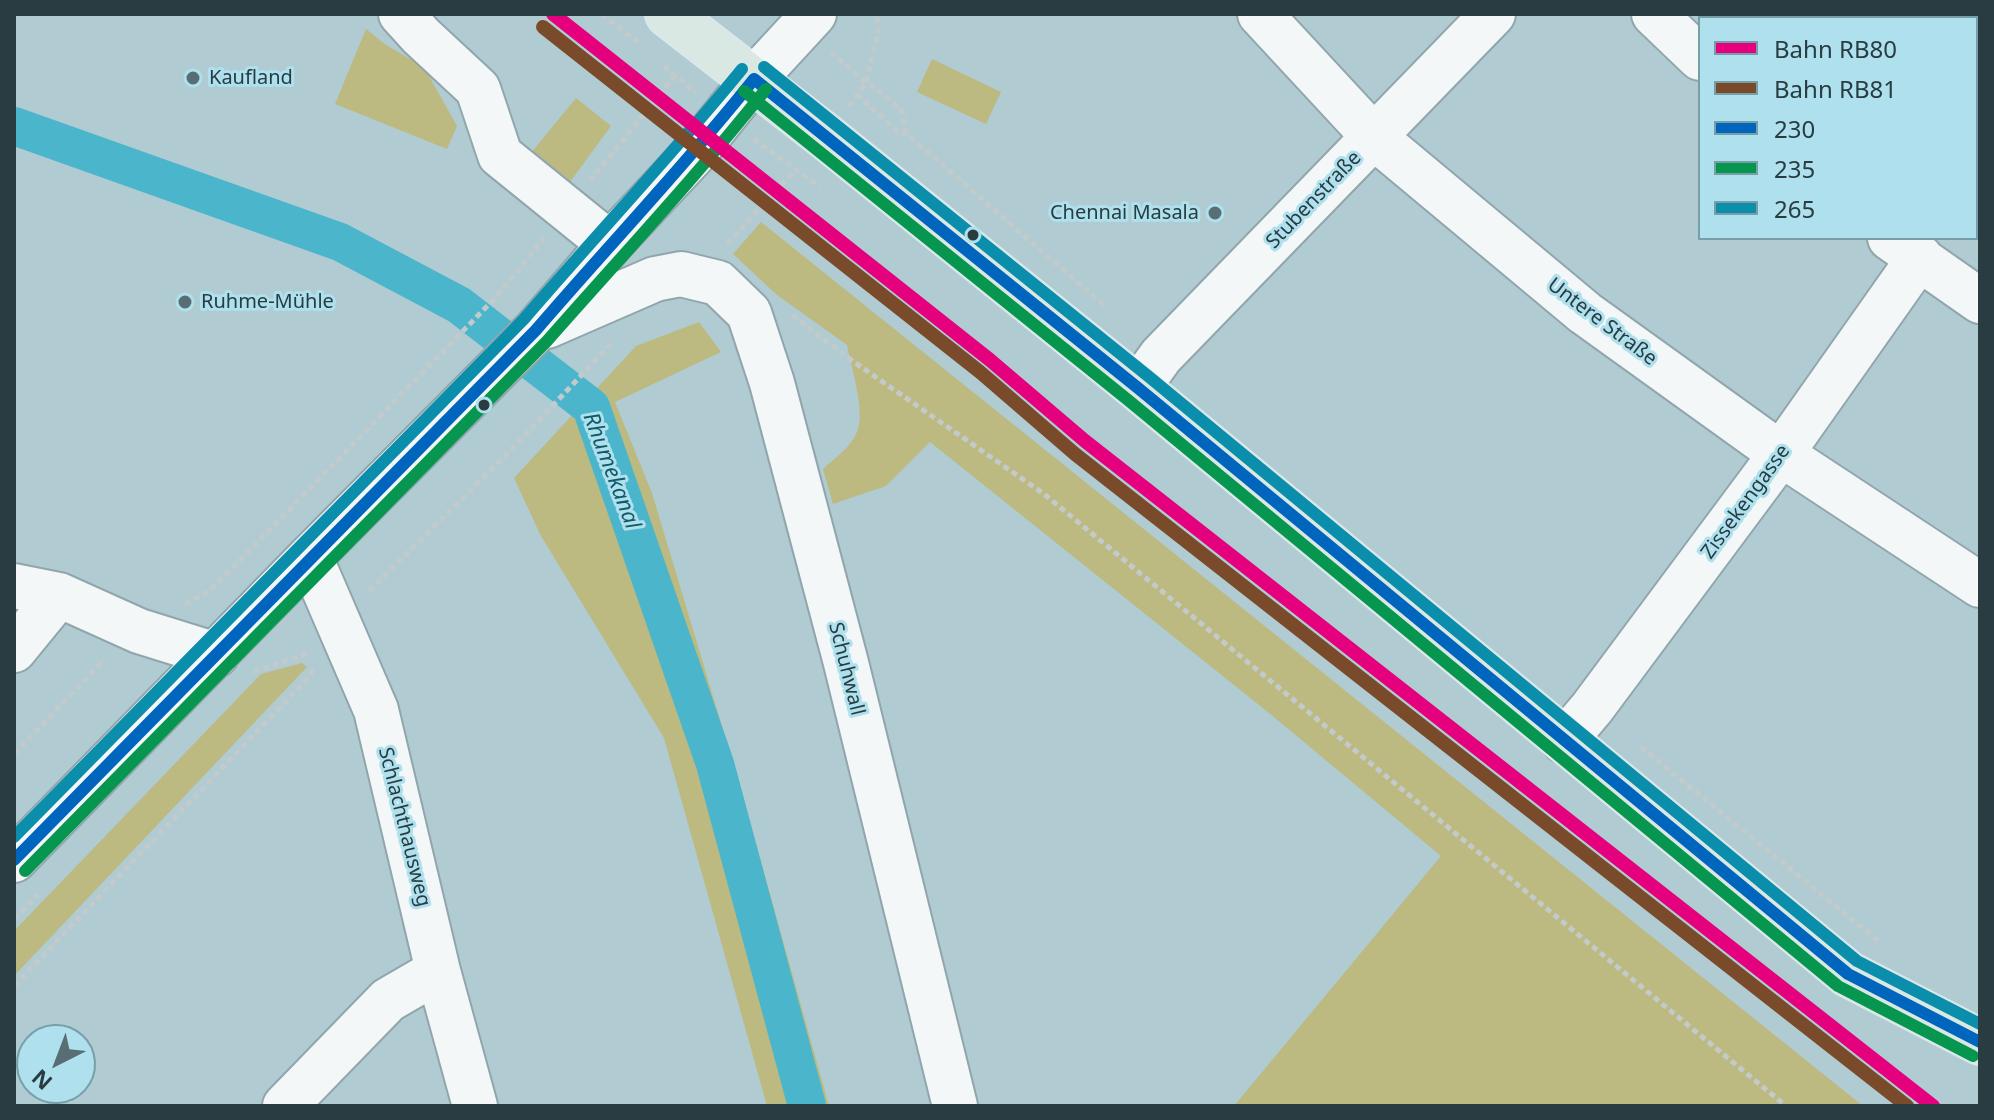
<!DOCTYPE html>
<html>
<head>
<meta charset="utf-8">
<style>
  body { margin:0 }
  #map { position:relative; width:1994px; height:1120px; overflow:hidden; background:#b0cbd2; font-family:"Noto Sans",sans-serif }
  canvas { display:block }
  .frame { position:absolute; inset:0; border:16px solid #283c41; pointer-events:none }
  .legend { position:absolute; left:1698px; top:16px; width:280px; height:224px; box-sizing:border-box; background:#aee0ed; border:2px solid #789ea8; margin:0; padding:10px 14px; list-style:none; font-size:24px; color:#283c41 }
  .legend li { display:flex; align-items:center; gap:16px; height:40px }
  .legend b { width:40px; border:2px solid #789ea8 }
  .north { position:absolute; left:16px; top:1024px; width:80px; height:80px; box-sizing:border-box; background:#aee0ed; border:2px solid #789ea8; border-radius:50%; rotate:222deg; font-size:22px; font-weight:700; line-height:32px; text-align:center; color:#283c41 }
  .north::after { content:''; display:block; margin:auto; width:28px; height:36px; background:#586e74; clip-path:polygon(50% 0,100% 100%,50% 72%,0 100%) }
</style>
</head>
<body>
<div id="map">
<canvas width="1994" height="1120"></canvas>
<div class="frame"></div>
<ul class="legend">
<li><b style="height:10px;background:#e5007d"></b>Bahn RB80</li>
<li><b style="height:10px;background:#7a4b2a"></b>Bahn RB81</li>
<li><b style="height:10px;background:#0065bd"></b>230</li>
<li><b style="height:10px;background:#06964f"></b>235</li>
<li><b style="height:10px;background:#0a8eab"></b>265</li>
</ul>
<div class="north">N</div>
</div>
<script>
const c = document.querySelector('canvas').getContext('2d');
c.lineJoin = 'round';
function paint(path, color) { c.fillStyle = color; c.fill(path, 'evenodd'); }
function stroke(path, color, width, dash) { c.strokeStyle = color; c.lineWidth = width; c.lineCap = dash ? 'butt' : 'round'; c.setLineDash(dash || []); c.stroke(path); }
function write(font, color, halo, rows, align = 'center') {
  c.font = font + ' "Noto Sans",sans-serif'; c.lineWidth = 6; c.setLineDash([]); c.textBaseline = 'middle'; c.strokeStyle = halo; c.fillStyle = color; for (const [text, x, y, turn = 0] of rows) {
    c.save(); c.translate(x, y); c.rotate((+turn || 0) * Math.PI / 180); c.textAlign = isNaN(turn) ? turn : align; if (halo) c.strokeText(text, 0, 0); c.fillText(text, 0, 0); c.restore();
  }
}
paint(new Path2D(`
  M366 29 386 45 424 67 457 126 447 149 335 104Z
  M932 59 1001 92 986 124 917 92Z
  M576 98 611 126 567 186 531 153Z
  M761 222 1863 1106H1234L1441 856 1269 713 930 442 886 486 833 504 823 469C835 458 851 447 857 432 866 411 851 367 847 345L777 295 733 254Z
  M699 322 721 352 615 402 652 493 740 786 829 1106H767L664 738 541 536 514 478 636 346Z
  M302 663 307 667 14 976V931L261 674Z`), '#bcba80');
stroke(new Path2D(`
  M14 126 340 242 459 305 591 407 715 764 807 1106`), '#4bb5cc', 38);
const minor = new Path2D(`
  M401 14 421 36 478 89 500 155 610 244
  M1260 14 1374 137 1585 313 1781 454 1980 585
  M1654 14 1700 58
  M1890 238 1980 301
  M547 326 655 279 681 274 718 283 749 313 772 383 846 663 955 1106
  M1138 388 1161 356 1493 14
  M310 557 376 710 438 971 475 1106
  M14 586 59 595 139 631 216 655
  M14 650 59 595
  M1564 741 1592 708 1781 454 1920 257
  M14 860 310 557 536 330 610 244 693 155 754 79 814 14
  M285 1106 388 1000 438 971`);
const major = new Path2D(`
  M668 14 825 136 1138 388 1848 974 1980 1042`);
stroke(minor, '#91a6ac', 48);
stroke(major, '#dbe8eb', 48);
stroke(new Path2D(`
  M602 14 639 43
  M831 52 866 83 880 92 901 109 907 134
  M664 66 696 93
  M857 94 899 133 907 134 1105 306
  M849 106 866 83 878 33 877 14
  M754 139 820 187
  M590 181 677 73
  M727 244 796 169
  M792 315 847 357 1044 494 1786 1106
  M369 591 503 458 614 341
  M185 604 211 590 498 295 544 238
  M254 672 309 653
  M1641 747 1881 943
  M14 754 105 659
  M14 919 38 894
  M14 986 311 675 312 667`), '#c3cacc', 5, [6, 4]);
stroke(minor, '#f3f7f8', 44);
stroke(major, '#dae8e4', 44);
stroke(new Path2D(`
  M754 79 1138 388 1848 974 1980 1042
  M14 860 536 330C608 246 685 166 754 79`), '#0065bd', 12);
stroke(new Path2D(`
  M744 91 1128 400 1838 986 1973 1056
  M25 871 547 341C621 257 697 176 766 89`), '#06964f', 12);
stroke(new Path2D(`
  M764 67 1148 376 1857 961 1980 1024
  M14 837 524 319C596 235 672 155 742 69`), '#0a8eab', 12);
stroke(new Path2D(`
  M553 14 990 360 1085 441 1933 1106`), '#e5007d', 14);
stroke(new Path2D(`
  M543 27 980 372 1075 454 1907 1106`), '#7a4b2a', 14);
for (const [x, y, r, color] of [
  [193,78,8,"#586e74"],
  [1215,213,8,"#586e74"],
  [973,235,7,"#283c41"],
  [185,302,8,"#586e74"],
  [484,405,7,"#283c41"]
]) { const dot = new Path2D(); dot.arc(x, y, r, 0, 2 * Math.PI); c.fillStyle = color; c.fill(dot); stroke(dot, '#aee0ed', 3); }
write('20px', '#283c41', '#aee0ed', [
  ["Kaufland",209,78],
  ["Chennai Masala",1199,213,"right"],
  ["Ruhme-Mühle",201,302]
], 'left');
write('20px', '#283c41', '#aee0ed', [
  ["Stubenstraße",1314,200,-46],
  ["Untere Straße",1602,322,37],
  ["Zissekengasse",1746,502,-54],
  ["Schuhwall",846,669,76],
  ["Schlachthausweg",404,827,76]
]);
write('italic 22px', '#135a69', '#aee0ed', [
  ["Rhumekanal",611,471,69]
]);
</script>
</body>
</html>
